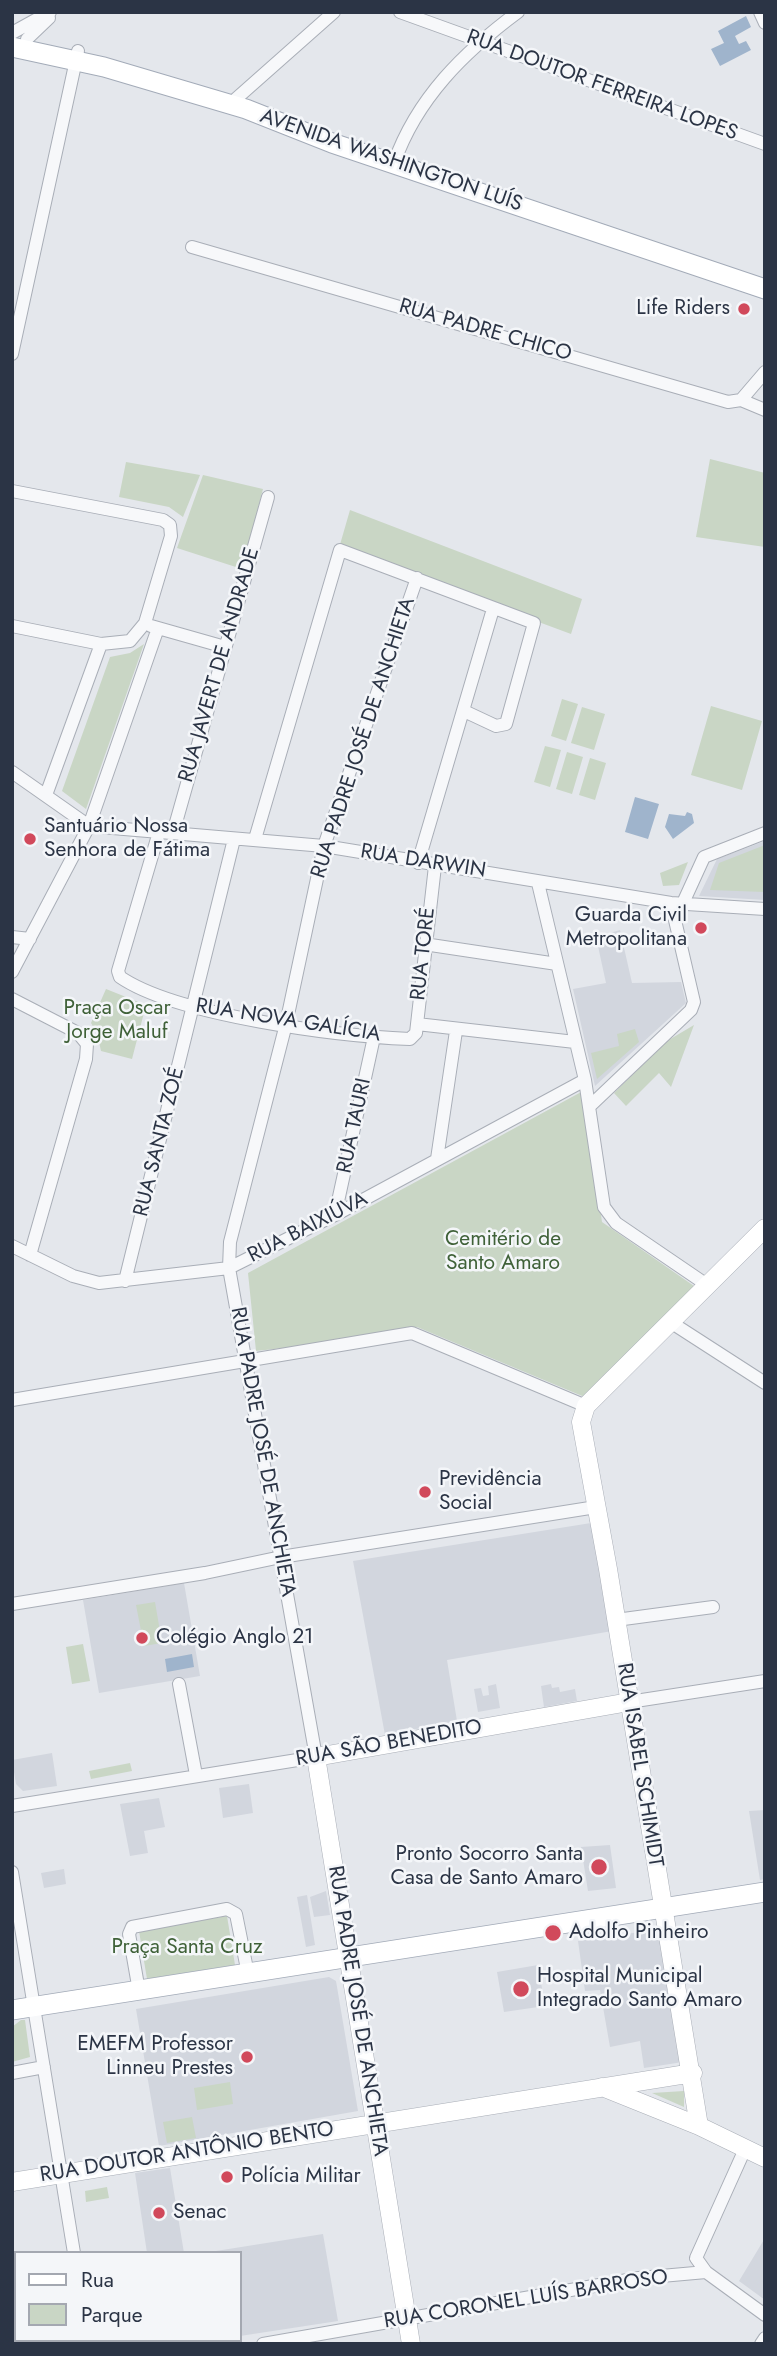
<!DOCTYPE html>
<html>
<head>
<meta charset="utf-8">
<style>
  body { margin:0 }
  #map { position:relative; width:777px; height:2356px; overflow:hidden; background:#e4e7ec; font-family:Jost,sans-serif }
  canvas { display:block }
  .frame { position:absolute; inset:0; border:14px solid #2b3445; pointer-events:none }
  .legend { position:absolute; left:14px; top:2251px; width:228px; height:91px; box-sizing:border-box; background:#f4f6f9; border:2px solid #a4a8b1; margin:0; padding:9px 12px; list-style:none; font-size:21px; color:#2b3445 }
  .legend li { display:flex; align-items:center; gap:14px; height:35px }
  .legend b { width:35px; border:2px solid #a4a8b1 }
</style>
</head>
<body>
<div id="map">
<canvas width="777" height="2356"></canvas>
<div class="frame"></div>
<ul class="legend">
<li><b style="height:9px;background:#fff"></b>Rua</li>
<li><b style="height:19px;background:#c9d6c5"></b>Parque</li>
</ul>
</div>
<script>
const c = document.querySelector('canvas').getContext('2d');
c.lineJoin = 'round';
function paint(path, color) { c.fillStyle = color; c.fill(path, 'evenodd'); }
function stroke(path, color, width, dash) { c.strokeStyle = color; c.lineWidth = width; c.lineCap = dash ? 'butt' : 'round'; c.setLineDash(dash || []); c.stroke(path); }
function write(font, color, halo, rows, align = 'center') {
  c.font = font + ' Jost,sans-serif'; c.lineWidth = 5; c.setLineDash([]); c.textBaseline = 'middle'; c.strokeStyle = halo; c.fillStyle = color; for (const [text, x, y, turn = 0] of rows) {
    c.save(); c.translate(x, y); c.rotate((+turn || 0) * Math.PI / 180); c.textAlign = isNaN(turn) ? turn : align; if (halo) c.strokeText(text, 0, 0); c.fillText(text, 0, 0); c.restore();
  }
}
paint(new Path2D(`
  M765 841V900L699 896 717 859Z
  M620 930 632 983 681 982 686 1003 595 1086 573 989 606 983 596 937Z
  M591 1523 612 1631 447 1660 457 1721 385 1735 353 1561Z
  M184 1583 200 1676 99 1693 83 1600Z
  M496 1684 500 1708 478 1712 474 1689 481 1688 483 1696 489 1695 488 1686Z
  M551 1684 552 1688 559 1687 560 1692 575 1689 577 1701 544 1707 541 1686Z
  M52 1753 57 1786 23 1791 16 1784 12 1760Z
  M249 1784 253 1813 223 1818 219 1788Z
  M159 1798 165 1827 144 1831 148 1853 130 1856 120 1804Z
  M765 1810V1879L760 1880 749 1811Z
  M610 1845 616 1888 588 1891 581 1847Z
  M64 1869 66 1884 44 1888 41 1873Z
  M326 1891 330 1915 314 1917 310 1897Z
  M307 1895 315 1945 306 1947 297 1897Z
  M660 1929 683 2062 644 2068 640 2041 610 2047 600 1990 585 1991 578 1941Z
  M538 1965 545 2006 504 2012 497 1972Z
  M329 1977 336 1981 358 2111 159 2146 136 2009Z
  M170 2168 184 2253H147L135 2173Z
  M323 2234 338 2321 240 2336V2253L216 2251Z
  M765 2238V2300L739 2281Z`), '#d2d6de');
paint(new Path2D(`
  M710 459 765 473V547L696 537Z
  M126 462 200 475 183 517 169 507 119 497Z
  M203 475 263 489 242 569 177 548Z
  M350 510 582 599 571 634 339 548Z
  M144 644 86 809 62 791 110 657 130 653Z
  M562 699 578 704 566 741 551 736Z
  M711 706 762 721 742 790 691 775Z
  M582 707 605 714 594 750 571 743Z
  M545 746 561 750 550 787 534 782Z
  M567 752 583 757 572 794 556 789Z
  M590 758 606 763 595 800 579 795Z
  M765 845V892L710 890 719 863Z
  M688 862 679 885 663 886 660 873Z
  M106 989 146 1005 132 1059 101 1051 97 1033 91 1023Z
  M694 1025 671 1087 659 1073 626 1106 614 1093 667 1041Z
  M635 1029 639 1042 597 1079 591 1053 619 1046 617 1034Z
  M583 1091 602 1222 694 1286 587 1398 417 1327 338 1342 256 1351 248 1273Z
  M155 1602 162 1643 144 1646 136 1605Z
  M83 1644 90 1681 72 1684 66 1647Z
  M130 1763 132 1771 91 1779 89 1771Z
  M227 1916 235 1965 147 1979 139 1931Z
  M21 2020H25L30 2057 12 2062V2027Z
  M230 2082 233 2104 197 2110 194 2088Z
  M684 2091V2107L652 2093Z
  M192 2117 196 2138 167 2143 163 2122Z
  M107 2187 109 2198 86 2202 85 2191Z`), '#c9d6c5');
paint(new Path2D(`
  M746 16 751 27 735 36 739 44 746 41 751 50 720 66 711 49 724 43 718 31Z
  M635 797 659 804 648 839 625 832Z
  M687 812 692 814 694 823 673 839 665 827 669 814 685 816Z
  M192 1654 194 1667 167 1672 165 1659Z`), '#9fb4cc');
const street = new Path2D(`
  M400 12 765 144
  M760 12 765 23
  M12 33 50 12
  M27 39 49 18
  M229 105 334 12
  M394 163C417 98 464 52 518 12
  M192 247 728 402 741 400 765 372
  M12 354 78 51
  M741 400 765 410
  M12 491 163 520 170 525 171 536 145 623 130 641 101 644 12 626
  M151 626 225 647
  M12 772 89 826 324 846 671 903 765 909
  M46 795 101 644
  M159 832 118 971 120 977C177 1016 339 1036 410 1039L416 1033 435 866
  M173 833 268 497
  M255 839 340 550 534 623 506 724 496 726 464 711
  M418 863 493 609
  M538 883 585 1080 604 1207 616 1223 707 1285
  M683 903 704 857 765 833
  M12 937 30 939
  M424 944 557 964
  M12 972 89 826 158 628
  M12 999 78 1033 87 1044 86 1059 30 1255
  M417 1024 575 1042
  M590 1106 691 1010 694 1002 671 903
  M437 1159 456 1031
  M335 1215 374 1037
  M12 1246 73 1276 99 1283 229 1268 335 1215 585 1080
  M125 1281 234 839
  M672 1323 765 1383
  M12 1400 412 1333 586 1406
  M12 1604 205 1573 281 1557 596 1507
  M616 1620 713 1607
  M179 1684 196 1775
  M629 1702 765 1681
  M12 1806 316 1757 229 1268 230 1242 286 1024 324 846 417 578
  M12 1872 74 2253
  M139 1991 129 1934 132 1927 227 1909 236 1914 248 1974
  M12 2073 44 2067
  M745 2149 696 2258 706 2272 765 2315
  M88 2340 89 2344
  M263 2344 639 2278 706 2272
  M761 2344 765 2338`);
const secondary = new Path2D(`
  M602 2087 699 2126 765 2158
  M699 2126 608 1569 581 1422 586 1406 765 1228
  M12 2182 693 2073
  M411 2344 316 1757 629 1702`);
const primary = new Path2D(`
  M12 47 104 67 246 109 332 143 765 289
  M12 2010 765 1892`);
stroke(street, '#a9aeb7', 14);
stroke(secondary, '#a9aeb7', 19);
stroke(primary, '#a3abb8', 21);
stroke(street, '#f7f8fa', 12);
stroke(secondary, '#fff', 18);
stroke(primary, '#fff', 19);
for (const [x, y, r, color] of [
  [744,309,7,"#d1495b"],
  [30,839,7,"#d1495b"],
  [701,928,7,"#d1495b"],
  [425,1492,7,"#d1495b"],
  [142,1638,7,"#d1495b"],
  [599,1867,9,"#d1495b"],
  [553,1933,9,"#d1495b"],
  [521,1989,9,"#d1495b"],
  [247,2057,7,"#d1495b"],
  [227,2177,7,"#d1495b"],
  [159,2213,7,"#d1495b"]
]) { const dot = new Path2D(); dot.arc(x, y, r, 0, 2 * Math.PI); c.fillStyle = color; c.fill(dot); stroke(dot, '#f4f6f9', 2.5); }
write('21px', '#2b3445', '#f4f6f9', [
  ["RUA DOUTOR FERREIRA LOPES",602,86,20],
  ["AVENIDA WASHINGTON LUÍS",391,161,19],
  ["RUA PADRE CHICO",485,331,16],
  ["RUA JAVERT DE ANDRADE",220,665,-74],
  ["RUA PADRE JOSÉ DE ANCHIETA",364,738,-72],
  ["RUA DARWIN",423,862,9],
  ["RUA TORÉ",424,954,-84],
  ["RUA NOVA GALÍCIA",288,1021,9],
  ["RUA TAURI",355,1126,-78],
  ["RUA SANTA ZOÉ",160,1142,-76],
  ["RUA BAIXIÚVA",308,1228,-27],
  ["RUA PADRE JOSÉ DE ANCHIETA",262,1452,80],
  ["RUA SÃO BENEDITO",389,1744,-10],
  ["RUA ISABEL SCHIMIDT",639,1765,81],
  ["RUA PADRE JOSÉ DE ANCHIETA",357,2011,81],
  ["RUA DOUTOR ANTÔNIO BENTO",187,2153,-9],
  ["RUA CORONEL LUÍS BARROSO",526,2300,-9]
]);
write('21px', '#2b3445', '#f4f6f9', [
  ["Life Riders",730,309,"right"],
  ["Santuário Nossa",44,827],
  ["Senhora de Fátima",44,851],
  ["Guarda Civil",687,916,"right"],
  ["Metropolitana",687,940,"right"],
  ["Previdência",439,1480],
  ["Social",439,1504],
  ["Colégio Anglo 21",156,1638],
  ["Pronto Socorro Santa",583,1855,"right"],
  ["Casa de Santo Amaro",583,1879,"right"],
  ["Adolfo Pinheiro",569,1933],
  ["Hospital Municipal",537,1977],
  ["Integrado Santo Amaro",537,2001],
  ["EMEFM Professor",233,2045,"right"],
  ["Linneu Prestes",233,2069,"right"],
  ["Polícia Militar",241,2177],
  ["Senac",173,2213]
], 'left');
write('21px', '#3f6138', '#f4f6f9', [
  ["Praça Oscar",117,1009],
  ["Jorge Maluf",117,1033],
  ["Cemitério de",503,1240],
  ["Santo Amaro",503,1264],
  ["Praça Santa Cruz",187,1948]
]);
</script>
</body>
</html>
